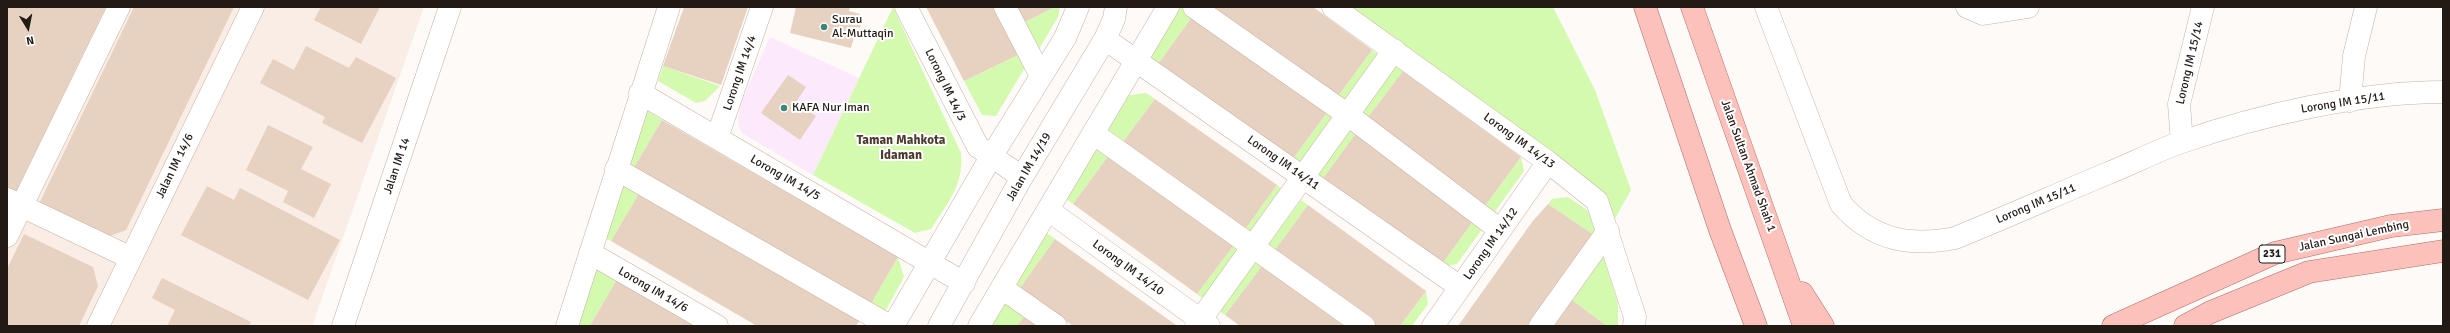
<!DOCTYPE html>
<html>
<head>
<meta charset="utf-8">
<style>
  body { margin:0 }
  #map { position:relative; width:2450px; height:333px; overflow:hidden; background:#fefaf7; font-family:Signika,sans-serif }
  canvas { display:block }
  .frame { position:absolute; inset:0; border:8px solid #221a15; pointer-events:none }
  .north { position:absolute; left:8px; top:8px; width:40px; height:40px; -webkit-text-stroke:3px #fff; paint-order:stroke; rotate:170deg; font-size:11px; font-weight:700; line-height:16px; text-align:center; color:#221a15 }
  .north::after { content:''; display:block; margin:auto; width:14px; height:18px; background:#221a15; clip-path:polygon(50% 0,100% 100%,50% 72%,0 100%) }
</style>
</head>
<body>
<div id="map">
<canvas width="2450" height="333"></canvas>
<div class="frame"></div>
<div class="north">N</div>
</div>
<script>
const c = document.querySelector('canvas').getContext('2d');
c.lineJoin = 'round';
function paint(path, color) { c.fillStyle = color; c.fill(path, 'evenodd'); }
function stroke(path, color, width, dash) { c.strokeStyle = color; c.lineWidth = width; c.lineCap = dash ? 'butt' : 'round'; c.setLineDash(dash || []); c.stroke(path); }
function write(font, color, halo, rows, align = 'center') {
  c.font = font + ' Signika,sans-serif'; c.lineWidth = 4; c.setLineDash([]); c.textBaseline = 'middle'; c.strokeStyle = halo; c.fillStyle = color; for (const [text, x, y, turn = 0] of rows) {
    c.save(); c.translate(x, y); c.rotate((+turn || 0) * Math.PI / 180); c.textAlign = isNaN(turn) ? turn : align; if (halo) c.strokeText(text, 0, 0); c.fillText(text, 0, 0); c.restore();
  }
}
paint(new Path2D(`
  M7 7H424L312 326H7Z`), '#f9ede5');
paint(new Path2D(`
  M770 37 859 78 813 175 750 138 742 133 738 124 740 105Z`), '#fceafc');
paint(new Path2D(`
  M893 7 961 153C964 185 947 204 931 229L915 233 813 175Z
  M1055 7H1060L1058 17 1035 56 1019 25Z
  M1175 7H1184L1194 14 1159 63 1152 59 1151 47Z
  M1333 7H1553L1595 90 1631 190 1608 231 1597 201Z
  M1372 50 1381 57 1345 106 1336 99Z
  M1022 53 1027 64 996 116 982 115 964 81Z
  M663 66 720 86 705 101 696 103 658 81Z
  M1396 66 1403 71 1366 120 1360 115Z
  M1146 93 1155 99 1120 146 1102 133 1123 96Z
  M646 110 662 120 632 171 627 169Z
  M1329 110 1338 117 1301 166 1292 160Z
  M1351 127 1357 132 1321 181 1315 176Z
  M1095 144 1109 155 1073 204 1064 197Z
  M1521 157 1524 171 1494 213 1485 206Z
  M623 180 641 190 611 241 605 238Z
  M1277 185 1286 192 1250 241 1241 235Z
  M1568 197 1590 212 1597 237 1548 204 1552 199Z
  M1301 200 1308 205 1272 254 1265 249Z
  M1476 217 1486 224 1457 264 1440 267Z
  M1044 231 1055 239 1020 288 1013 284Z
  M1234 245 1243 251 1206 301 1197 294Z
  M1602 253 1618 303V326H1607L1568 297Z
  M898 257 904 277 882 317 868 309Z
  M1255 261 1262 266 1225 315 1219 311Z
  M595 267 617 279 590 326H577Z
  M1426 291 1428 304 1412 326H1400Z
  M1005 297 1027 313 1017 326H988Z`), '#d4fab0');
paint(new Path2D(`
  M7 7H106L15 194 7 190Z
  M134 7H234L126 230 105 238 38 206Z
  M321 7H380L361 44 314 20Z
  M684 7H748L721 85 663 66Z
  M796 7H850L849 11 860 14 859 17 862 18 860 28 857 27 851 48 790 33Z
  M926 7H999L1022 53 964 81Z
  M1009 7H1055L1019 25Z
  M1207 7H1313L1372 50 1336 99Z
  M1194 14 1329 110 1292 160 1159 63Z
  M306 46 349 68 356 57 396 78 362 143 322 123 325 117 260 83 273 59 294 70Z
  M1403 71 1521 157 1485 206 1366 120Z
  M788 75 806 87 796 102 816 116 800 140 761 113Z
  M1155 99 1277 185 1241 235 1120 146Z
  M662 120 898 257 868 309 632 171Z
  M268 125 313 147 301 169 331 184 314 218 283 202 288 191 246 170Z
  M1357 132 1476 217 1440 267 1321 181Z
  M1109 155 1234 245 1197 294 1073 204Z
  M207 186 234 200 240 188 340 240 308 300 181 235Z
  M641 190 862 317 856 326H757L611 241Z
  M1548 204 1597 237 1534 326H1458L1532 222Z
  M1308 205 1426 291 1400 326H1371L1272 254Z
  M24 234 93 267 98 286 79 326H7V269Z
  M1055 239 1176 325 1175 326H1073L1020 288Z
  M1262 266 1344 326H1240L1225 315Z
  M162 278 251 322 249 326H167L175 310 152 298Z
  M617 279 699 326H590Z
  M1568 297 1607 326H1548Z
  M1027 313 1045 326H1017Z`), '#e7d1c1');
const minor = new Path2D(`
  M906 7 978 147 1022 177
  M1005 7 1041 76
  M1194 7 1348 115 1500 230
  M1333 7 1548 162 1597 201 1635 317 1634 326
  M1766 7 1841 204C1872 240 1910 247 1955 238 2006 217 2056 195 2106 174 2131 164 2156 151 2182 142 2259 115 2361 92 2443 92
  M1967 7 1983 14 2028 7
  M1105 39 1460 287
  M640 93 964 283
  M2350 101 2354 56 2366 7
  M1093 133 1364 326
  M717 138 762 7
  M2182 142 2179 104 2203 7
  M616 169 890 326
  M7 199 131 258
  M1048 210 1209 326
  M7 236 119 7
  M590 253 717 326
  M1002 288 1056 326
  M98 326 253 7
  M343 326 450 7
  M567 326 669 7
  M893 326 991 157 1065 38 1078 7
  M939 326 1022 177 1105 39 1114 19 1116 7
  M979 326 1168 7
  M1196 326 1394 50
  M1433 326 1548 162
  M1540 326 1608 231`);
const major = new Path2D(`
  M1645 7 1720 230 1756 326
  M1692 7 1804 326
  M1802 293 1823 326
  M2113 326 2275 253 2391 226 2443 220
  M2185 326 2211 312 2309 272 2443 251`);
stroke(minor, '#c8b2a3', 23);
stroke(major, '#af6c65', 23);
stroke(minor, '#fff', 22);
stroke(major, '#fdc1bc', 22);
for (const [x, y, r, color] of [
  [824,27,4,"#3e857e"],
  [784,108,4,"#3e857e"]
]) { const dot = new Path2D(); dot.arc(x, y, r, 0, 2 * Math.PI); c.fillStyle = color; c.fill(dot); stroke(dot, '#fff', 1.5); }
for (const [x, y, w] of [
  [2272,254,26]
]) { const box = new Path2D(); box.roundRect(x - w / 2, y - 9, w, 18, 3); c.fillStyle = '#fff'; c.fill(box); stroke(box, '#221a15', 1); }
write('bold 11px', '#221a15', null, [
  ["231",2272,254]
]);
write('12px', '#221a15', '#fff', [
  ["Surau",832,20],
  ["Al-Muttaqin",832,34],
  ["KAFA Nur Iman",792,108]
], 'left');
write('12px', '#221a15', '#fff', [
  ["Lorong IM 15/14",2190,63,-77],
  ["Lorong IM 14/4",740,73,-71],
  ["Lorong IM 14/3",945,85,64],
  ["Lorong IM 15/11",2343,103,-9],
  ["Lorong IM 14/13",1519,141,36],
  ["Lorong IM 14/11",1283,163,35],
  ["Jalan IM 14/6",175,166,-64],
  ["Jalan IM 14",397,166,-71],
  ["Jalan Sultan Ahmad Shah 1",1748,166,70],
  ["Jalan IM 14/19",1029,167,-60],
  ["Lorong IM 14/5",785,178,30],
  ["Lorong IM 15/11",2036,204,-23],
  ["Jalan Sungai Lembing",2354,236,-12],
  ["Lorong IM 14/12",1491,244,-55],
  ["Lorong IM 14/10",1128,268,36],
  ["Lorong IM 14/6",653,290,30]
]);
write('bold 13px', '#4d3b2e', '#fff', [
  ["Taman Mahkota",901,141],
  ["Idaman",901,156]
]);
</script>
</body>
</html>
